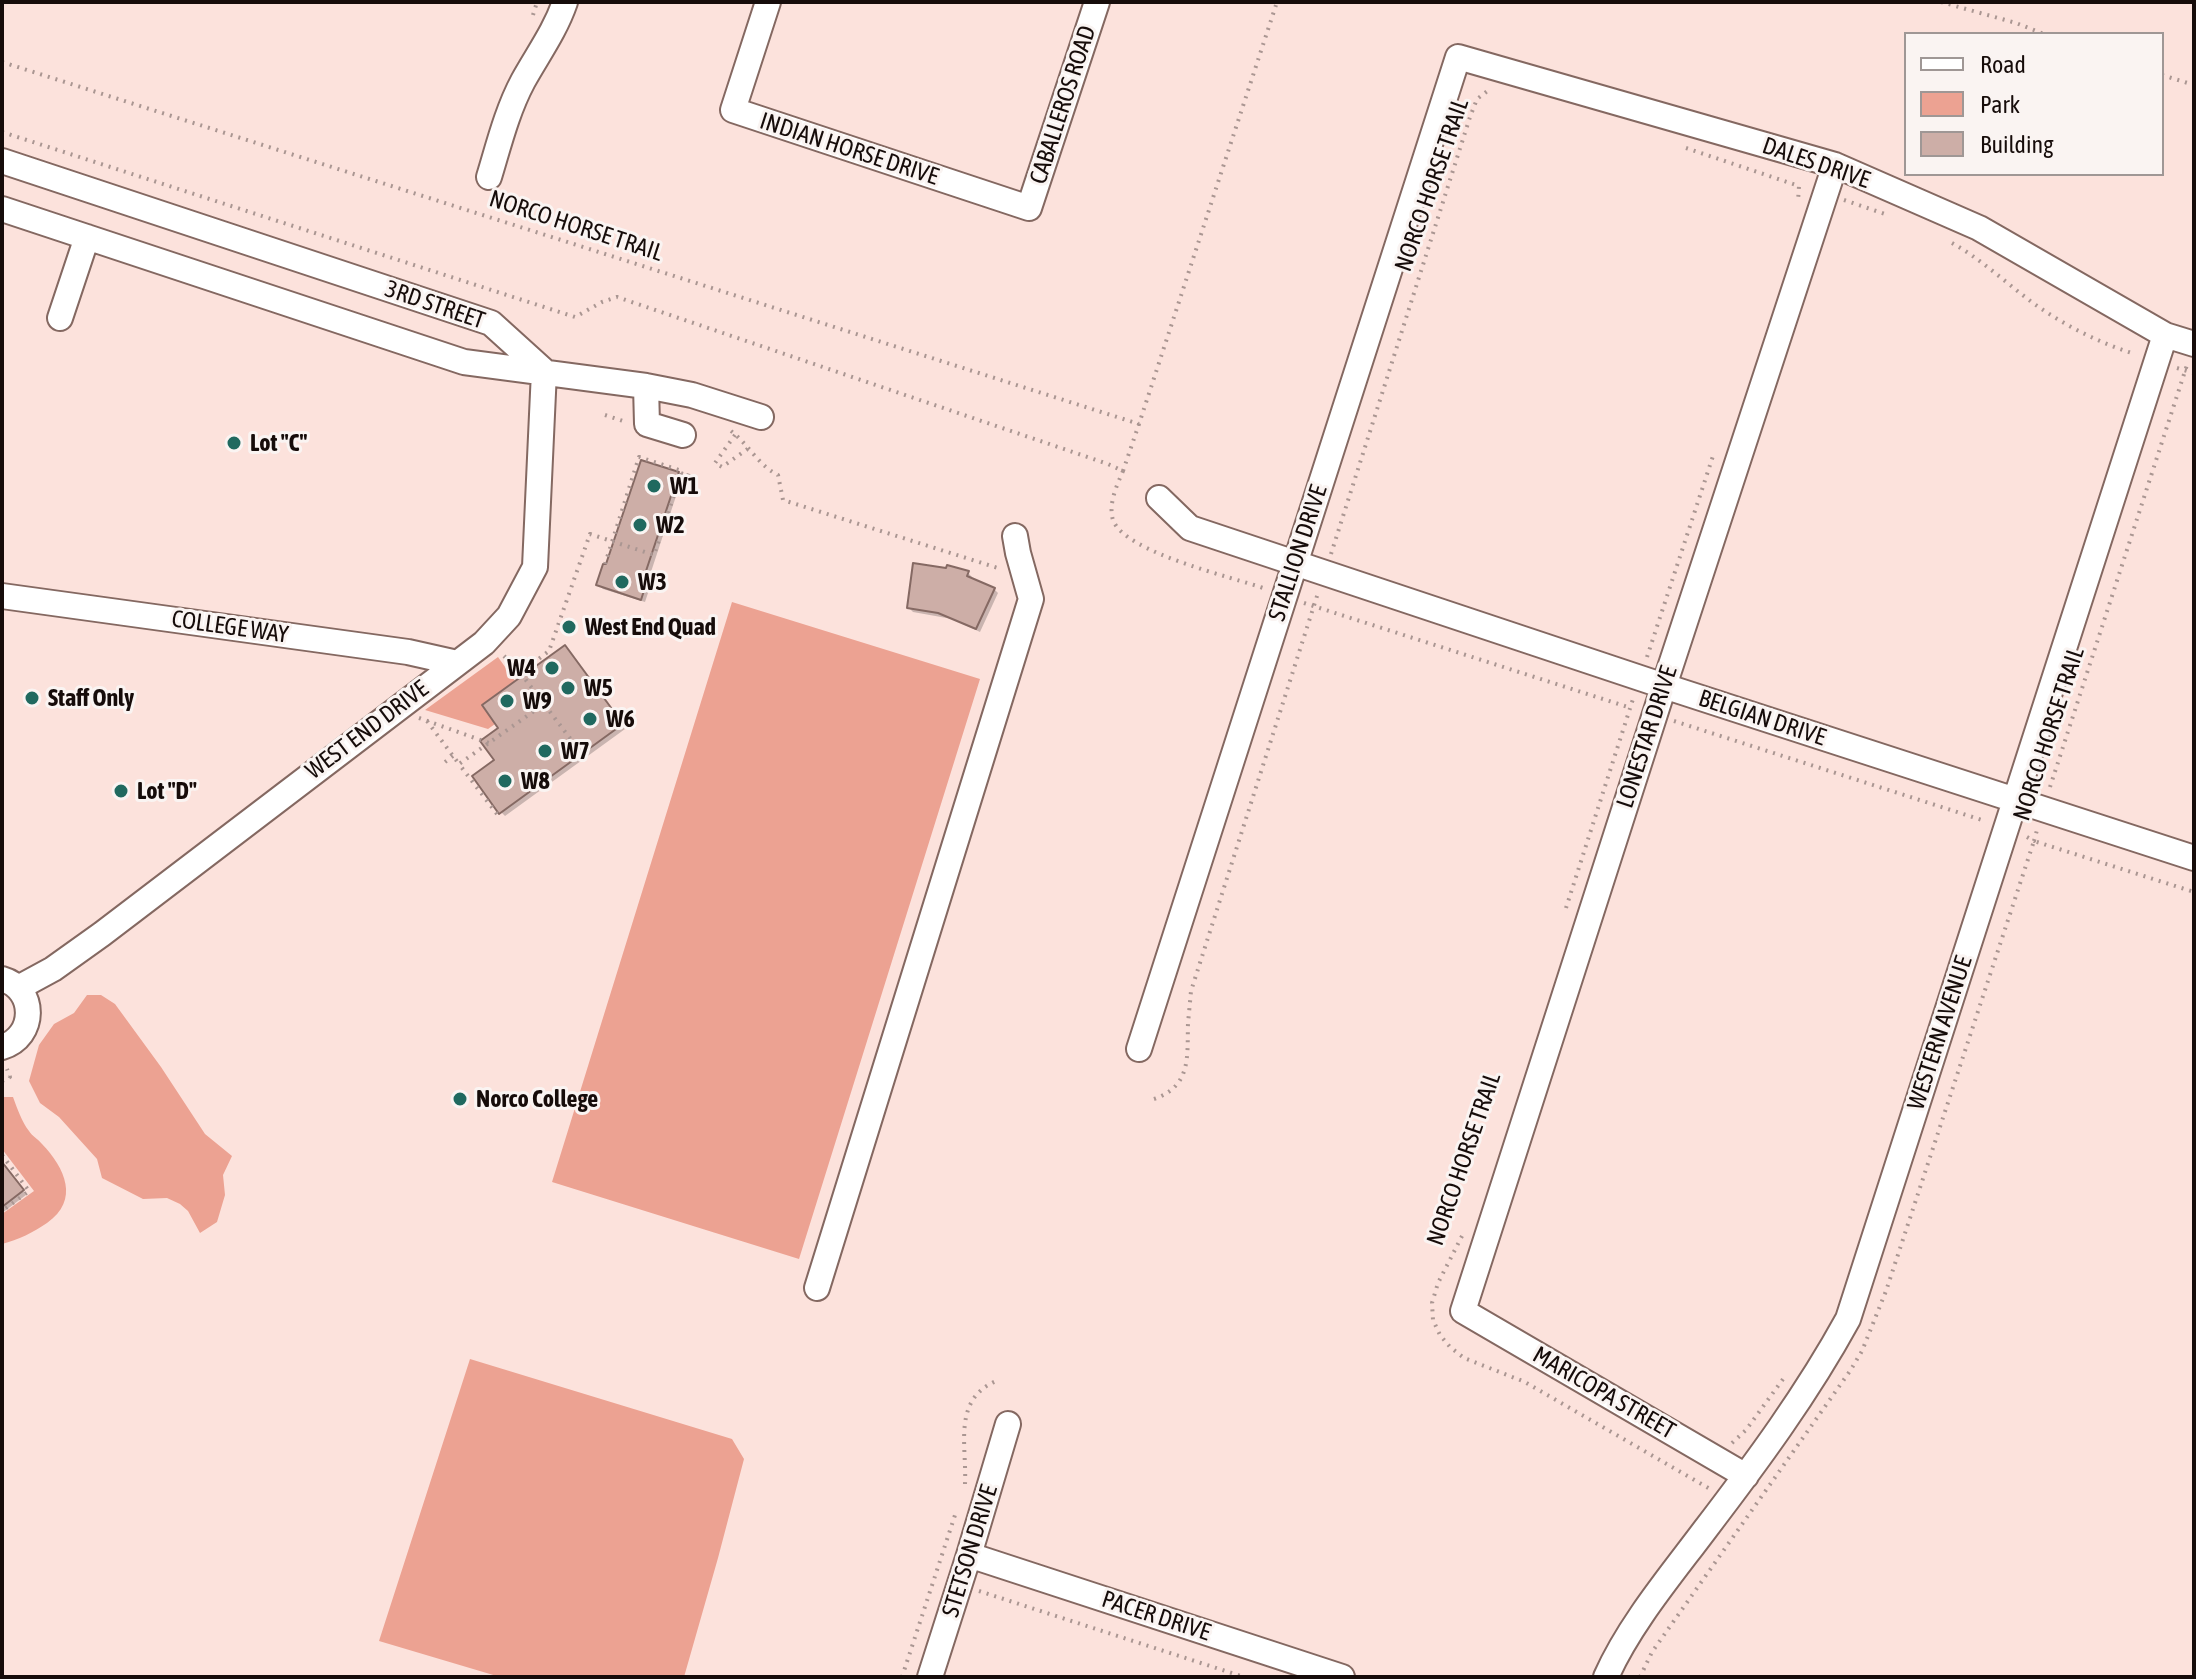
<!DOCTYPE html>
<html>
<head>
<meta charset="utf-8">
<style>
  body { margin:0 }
  #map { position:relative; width:2196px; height:1679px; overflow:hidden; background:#fce2dc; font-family:"Asap Condensed",sans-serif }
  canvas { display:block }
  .frame { position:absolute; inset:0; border:4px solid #160c0a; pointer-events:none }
  .legend { position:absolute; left:1904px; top:32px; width:260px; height:144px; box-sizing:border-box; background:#faf4f2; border:2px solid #9f9795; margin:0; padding:10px 14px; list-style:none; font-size:24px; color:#160c0a }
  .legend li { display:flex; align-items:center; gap:16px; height:40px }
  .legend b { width:40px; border:2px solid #9f9795 }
</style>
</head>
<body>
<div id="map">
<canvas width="2196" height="1679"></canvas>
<div class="frame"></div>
<ul class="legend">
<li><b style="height:10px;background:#fff"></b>Road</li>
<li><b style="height:22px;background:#eca292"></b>Park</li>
<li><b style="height:22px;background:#cdaea7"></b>Building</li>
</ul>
</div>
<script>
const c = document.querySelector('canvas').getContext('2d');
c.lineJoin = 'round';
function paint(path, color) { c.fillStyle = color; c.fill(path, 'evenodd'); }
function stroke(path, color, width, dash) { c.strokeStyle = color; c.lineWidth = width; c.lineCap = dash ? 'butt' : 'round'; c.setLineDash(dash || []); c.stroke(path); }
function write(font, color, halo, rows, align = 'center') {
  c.font = font + ' "Asap Condensed",sans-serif'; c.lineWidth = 6; c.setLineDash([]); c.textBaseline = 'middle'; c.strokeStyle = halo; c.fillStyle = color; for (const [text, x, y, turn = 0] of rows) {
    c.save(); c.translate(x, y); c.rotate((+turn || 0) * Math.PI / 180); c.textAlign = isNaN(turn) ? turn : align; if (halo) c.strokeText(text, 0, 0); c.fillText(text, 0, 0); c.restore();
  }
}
paint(new Path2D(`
  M732 602 980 679 799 1259 552 1182Z
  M498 657 515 681 482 705 495 724 488 729 425 710Z
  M87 995H101L115 1004 161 1067 205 1134 232 1156 223 1175 225 1195 217 1222 200 1233 188 1211 180 1204 167 1198 143 1199 102 1178 97 1159 59 1117 40 1103 29 1081 39 1045 54 1024 74 1013Z
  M2 1097H13C17 1108 22 1122 29 1131 32 1136 38 1139 42 1144 65 1168 80 1200 47 1223 34 1232 18 1240 2 1244V1214L34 1191 2 1149Z
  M470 1359 732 1439 744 1459 718 1558 684 1677H500L379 1641Z`), '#eca292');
paint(new Path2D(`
  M678 474 682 478 648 581 651 584 645 602 603 589 599 585Z
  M968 573 972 577 971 579 994 589 998 593 980 632 952 619 913 612 909 608Z
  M568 652 625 729 505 816 501 812 496 760 501 728Z
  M2 1164 26 1195 2 1213Z`), '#0003');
const building = new Path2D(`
  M641 460 679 472 644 577 648 578 641 600 596 585 603 564H606Z
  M913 563 946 568 947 565 969 571 967 576 995 588 976 629 938 613 907 608Z
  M565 645 623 724 499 814 472 776 494 760 480 741 498 728 482 705Z
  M2 1162 24 1190 2 1207Z`);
paint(building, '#cdaea7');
stroke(building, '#856963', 2);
const minor = new Path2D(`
  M768 2 733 110 1029 208 1097 2
  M2 161 491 323 544 371
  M489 177C499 144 507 111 523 81 538 54 555 31 565 2
  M2 209 464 362 646 386 692 395 761 417
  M60 318 87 237
  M646 386 647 424 683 435
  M1159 498 1190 528 1664 686 2194 858
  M2 596 408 652 457 663
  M2 979C37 989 36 1037 2 1047
  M18 988 53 969 102 934 484 643 509 616 535 567 544 371
  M1139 1049 1458 57 1835 165 1979 228 2165 335 2194 344
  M817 1288 1031 599 1018 553 1015 536
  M1746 1476 1463 1311 1664 686 1835 165
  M969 1555 1342 1677
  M930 1677 969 1555 1008 1424
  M1606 1677C1629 1625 1671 1575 1704 1531 1756 1463 1807 1394 1848 1319L2165 335`);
stroke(minor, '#846861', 28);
stroke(new Path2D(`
  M1941 2 2016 23 2044 34
  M533 15 537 2
  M2 62 1139 424 1277 2
  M2162 75 2194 85
  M2 132 575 317 602 302 617 297 1108 464 1123 471 1139 424
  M1686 148 1799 186 1798 201
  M1844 200 1885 214
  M1952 243C1981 259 2006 283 2033 303 2064 325 2099 343 2135 354
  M2177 368 2194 373
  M605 415 623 421 624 419
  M731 431C749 445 758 465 778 475L783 500 1001 569
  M735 435 715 463 722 467 749 448
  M1123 471C1117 485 1108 504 1113 520 1125 553 1233 577 1266 589
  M681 473 688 476 689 473
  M1331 554 1470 117 1477 99 1490 89
  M1304 603 1631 708
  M504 656 522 675 582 754
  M1647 657 1713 456
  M520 673 549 651 590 534 654 555 682 471 639 457 605 564
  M419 718 489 743
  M427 721 459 764
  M1674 721 1985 821
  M445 762 453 756
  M2050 787 2187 365
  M497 814 459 764 544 704
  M2027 837 2034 841 2037 830
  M1566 908 1633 699
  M2 1081 10 1077 7 1069
  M1154 1099C1192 1086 1187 1056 1188 1023 1189 1013 1190 1002 1191 991L1318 593
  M2 1155 29 1191 2 1211
  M1462 1236 1438 1283 1432 1303 1433 1320 1440 1335 1450 1347 1464 1358 1525 1382 1710 1489
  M1732 1443 1746 1430 1786 1375
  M965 1484C967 1446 952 1400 996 1381
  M979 1591 1244 1677
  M902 1677 956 1512
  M1640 1677 1652 1652 1850 1371 1862 1351 1886 1291 2034 841 2194 892`), '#aa9692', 4, [2, 6]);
stroke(minor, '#fff', 24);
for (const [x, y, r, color] of [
  [234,443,8,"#20695f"],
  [654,486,8,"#20695f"],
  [640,525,8,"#20695f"],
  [622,582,8,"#20695f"],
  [569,627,8,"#20695f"],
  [552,668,8,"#20695f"],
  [568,688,8,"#20695f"],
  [32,698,8,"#20695f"],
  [507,701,8,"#20695f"],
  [590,719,8,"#20695f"],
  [545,751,8,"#20695f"],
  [505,781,8,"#20695f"],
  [121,791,8,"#20695f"],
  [460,1099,8,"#20695f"]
]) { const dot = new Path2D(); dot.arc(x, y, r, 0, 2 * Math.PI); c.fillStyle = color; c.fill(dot); stroke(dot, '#faf4f2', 3); }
write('24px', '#160c0a', '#faf4f2', [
  ["CABALLEROS ROAD",1063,105,-72],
  ["INDIAN HORSE DRIVE",849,149,18],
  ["DALES DRIVE",1816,163,19],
  ["NORCO HORSE TRAIL",1432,185,-71],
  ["NORCO HORSE TRAIL",576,226,18],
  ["3RD STREET",435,305,19],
  ["STALLION DRIVE",1298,553,-72],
  ["COLLEGE WAY",230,627,8],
  ["BELGIAN DRIVE",1762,718,18],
  ["WEST END DRIVE",367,730,-37],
  ["NORCO HORSE TRAIL",2049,734,-72],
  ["LONESTAR DRIVE",1647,737,-72],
  ["WESTERN AVENUE",1940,1033,-72],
  ["NORCO HORSE TRAIL",1464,1159,-71],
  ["MARICOPA STREET",1604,1393,30],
  ["STETSON DRIVE",970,1551,-73],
  ["PACER DRIVE",1156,1616,18]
]);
write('bold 24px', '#160c0a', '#faf4f2', [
  ["Lot \"C\"",250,443],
  ["W1",670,486],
  ["W2",656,525],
  ["W3",638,582],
  ["West End Quad",585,627],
  ["W4",536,668,"right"],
  ["W5",584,688],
  ["Staff Only",48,698],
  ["W9",523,701],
  ["W6",606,719],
  ["W7",561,751],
  ["W8",521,781],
  ["Lot \"D\"",137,791],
  ["Norco College",476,1099]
], 'left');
</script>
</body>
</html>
